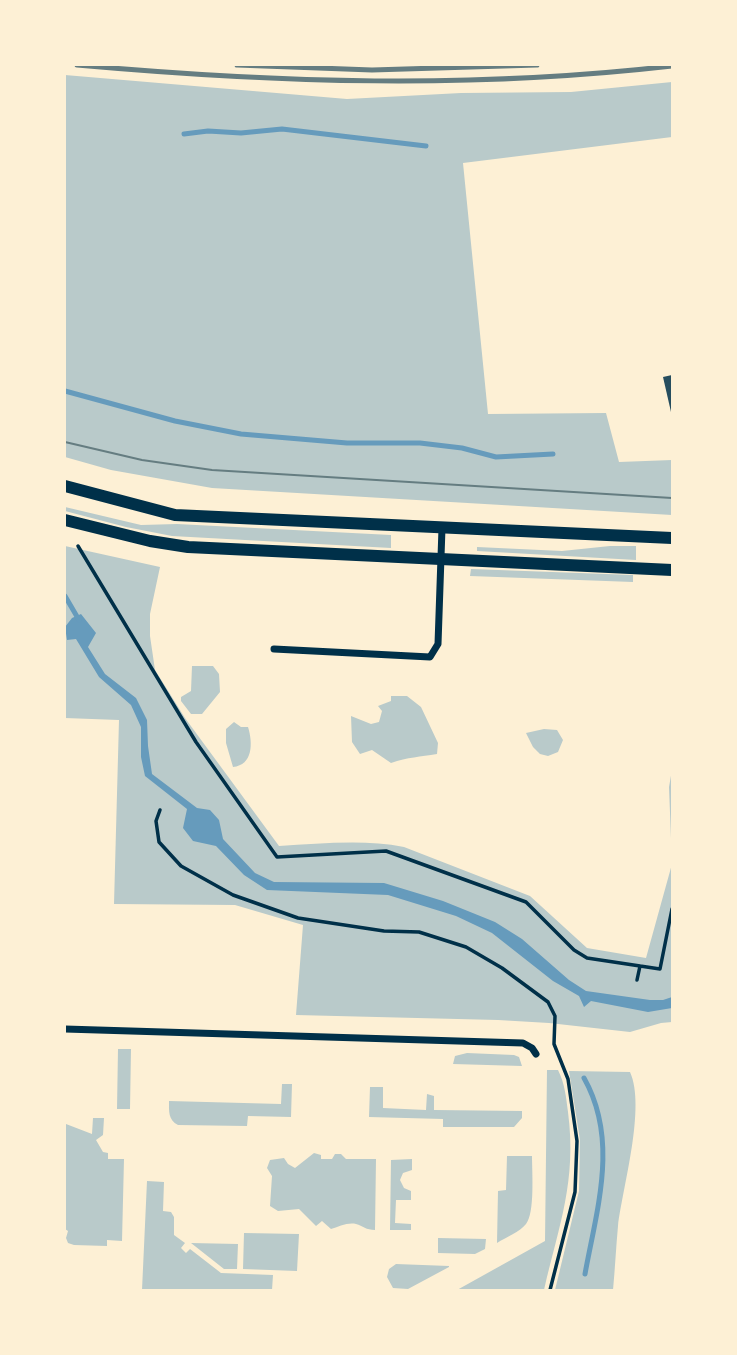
<!DOCTYPE html>
<html>
<head>
<meta charset="utf-8">
<style>
  body { margin:0 }
  #map { position:relative; width:737px; height:1355px; overflow:hidden; background:#fdf0d5; font-family:Bitter,serif }
  canvas { display:block }
  .frame { position:absolute; inset:0; border:66px solid #fdf0d5; pointer-events:none }
</style>
</head>
<body>
<div id="map">
<canvas width="737" height="1355"></canvas>
<div class="frame"></div>
</div>
<script>
const c = document.querySelector('canvas').getContext('2d');
c.lineJoin = 'round';
function paint(path, color) { c.fillStyle = color; c.fill(path, 'evenodd'); }
function stroke(path, color, width, dash) { c.strokeStyle = color; c.lineWidth = width; c.lineCap = dash ? 'butt' : 'round'; c.setLineDash(dash || []); c.stroke(path); }
paint(new Path2D(`
  M65 75 347 99 461 93 571 92 672 82V137L463 163 488 414 606 413 619 462 672 460V515L212 488 111 470 65 457Z
  M65 507 141 525 177 524 391 535V548L172 536 126 527 65 511Z
  M65 546 160 567 150 614V636L155 670 185 718 279 846C320 844 363 839 404 847L530 896 587 948 646 958 672 864 669 787 672 770V1022L661 1023 630 1032 549 1023 498 1020 296 1015 303 925 235 905 114 904 119 720 65 718Z
  M610 546H636V560L477 551V547L562 551Z
  M471 569 633 575V582L470 576Z
  M192 666H213L219 674 220 692 202 714H191L181 701V697L191 691Z
  M391 696H407L421 707 438 743 437 754C420 757 408 757 391 763L372 750 360 754 352 742 351 716 371 724 379 722 382 711 378 706 391 701Z
  M234 722 241 727H248C253 743 253 765 233 767L226 743V729Z
  M544 729 557 730 563 740 558 752 548 756 540 754 533 747 526 733Z
  M118 1049H131L130 1109H117Z
  M467 1053 514 1055 519 1057 522 1066 453 1064 455 1056Z
  M547 1070H558C565 1084 566 1097 568 1112 577 1181 559 1225 544 1290H457L545 1241Z
  M569 1071 630 1072C646 1107 623 1186 618 1226 616 1247 615 1269 613 1290H555L579 1191 580 1140Z
  M282 1084H292L291 1117 248 1116 247 1126 178 1125C168 1120 169 1111 169 1101L281 1104Z
  M370 1087H383V1108L426 1110 427 1094 434 1096V1110L522 1111V1118L514 1127H443V1119L369 1117Z
  M93 1118H104L103 1135 96 1140 103 1152 108 1153V1159H124L122 1241 107 1240V1246L74 1245 68 1243 66 1238 68 1231 65 1229V1131L66 1124 92 1134Z
  M314 1153 321 1155V1159H332L335 1154H341L346 1159H376L375 1230C366 1230 363 1226 356 1224 348 1222 338 1227 331 1229L322 1221 316 1226 299 1209 278 1211 270 1206 272 1176 267 1168 270 1160 284 1158 288 1164 295 1168Z
  M507 1156H532C532 1172 535 1213 526 1224 520 1232 506 1237 497 1243L498 1191 506 1190Z
  M412 1159V1170L403 1173 400 1180 404 1188 411 1191V1200H396L395 1223 411 1224V1230H390L391 1160Z
  M147 1181 164 1182 163 1211 171 1212 174 1217V1235L185 1243 181 1248 186 1253 190 1249 221 1273 273 1275 272 1290H142Z
  M244 1233 299 1234 297 1271 243 1269Z
  M438 1238 486 1239 485 1249 475 1254 438 1253Z
  M191 1243 238 1244 237 1269H224Z
  M396 1264 449 1266V1267L408 1289 393 1288 387 1277 389 1269Z`), '#b9caca');
paint(new Path2D(`
  M81 614 96 633 88 647 105 674 136 698 147 720 148 746 152 774 197 808 210 810 219 820 223 839 255 873 274 882 384 883 443 901 495 922 522 939 569 980 586 991 650 1000H663L672 997V1008L648 1012 591 1001 584 1007 579 996 553 981 492 933 456 916 388 895 267 890 244 875 216 846 193 841 183 828 187 809 145 776 141 757V727L131 705 99 677 76 639 67 640 65 627 72 618Z`), '#669bbc');
stroke(new Path2D(`
  M184 134 208 131 241 133 282 129 426 146
  M65 391 175 421 241 434 347 443H420L462 448 496 457 553 454
  M65 596 79 620
  M584 1078C619 1140 597 1208 585 1274`), '#669bbc', 5);
paint(new Path2D(`
  M672 375V412H671L663 377Z`), '#264d5e');
stroke(new Path2D(`
  M78 546 196 742 277 857 386 851 526 902 574 950 587 958 660 969 672 909
  M160 810 156 821 159 842 181 866 233 895 298 918 384 931 419 932 466 947 502 968 548 1002 555 1016 554 1044 568 1079 577 1141 575 1192 550 1290
  M637 980 640 966`), '#003049', 3.5);
stroke(new Path2D(`
  M274 649 430 657 438 644 442 528
  M65 1029 523 1043 532 1048 536 1054`), '#003049', 7);
stroke(new Path2D(`
  M65 486 175 515 672 538
  M65 520 150 541 188 547 672 570`), '#003049', 12);
stroke(new Path2D(`
  M65 442 142 460 212 470 672 498`), '#657d81', 2);
stroke(new Path2D(`
  M77 65C279 83 470 89 672 66
  M237 65 372 70 537 65`), '#657d81', 5);
</script>
</body>
</html>
